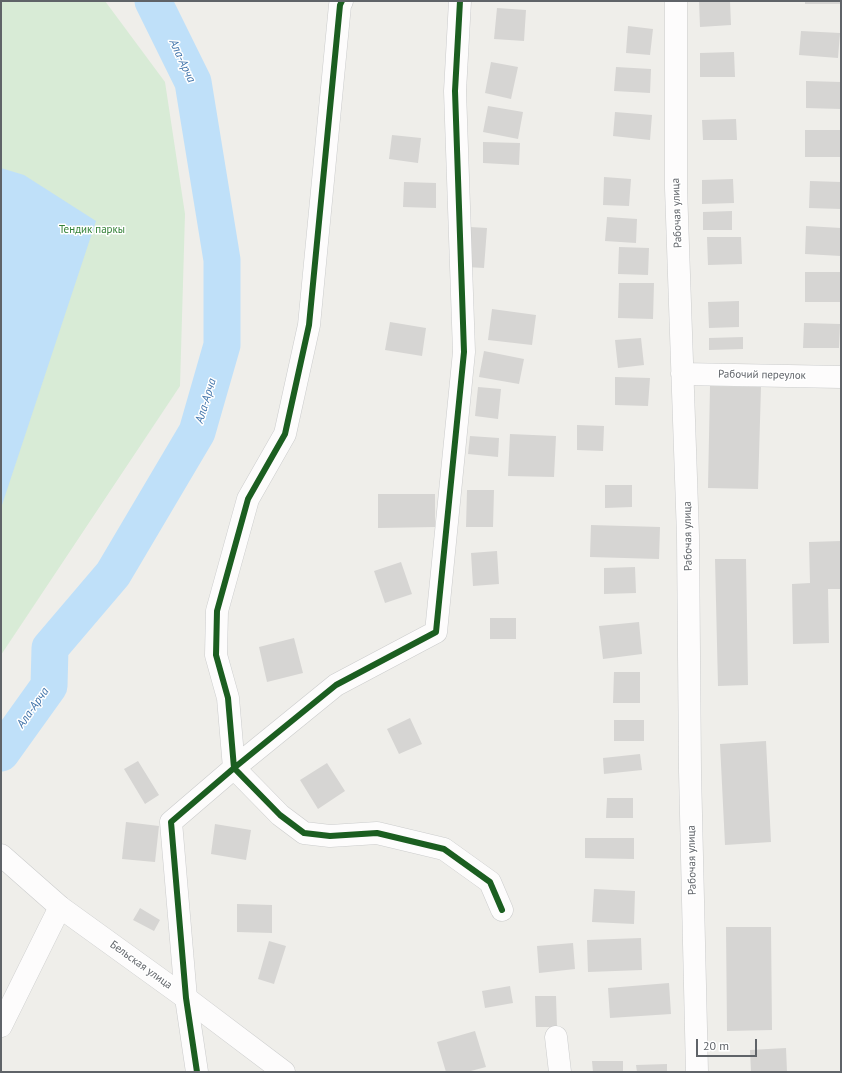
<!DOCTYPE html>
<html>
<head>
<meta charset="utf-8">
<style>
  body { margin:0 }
  #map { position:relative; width:842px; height:1073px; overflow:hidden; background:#efeeea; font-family:"PT Sans",sans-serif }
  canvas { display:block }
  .frame { position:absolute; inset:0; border:2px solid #5f6368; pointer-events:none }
  .scale { position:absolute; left:696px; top:1039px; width:61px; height:18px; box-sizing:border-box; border:2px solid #5f6368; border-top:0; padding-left:5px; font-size:12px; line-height:14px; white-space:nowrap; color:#5f6368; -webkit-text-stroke:3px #fff; paint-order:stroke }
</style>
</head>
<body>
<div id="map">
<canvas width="842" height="1073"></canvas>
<div class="frame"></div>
<div class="scale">20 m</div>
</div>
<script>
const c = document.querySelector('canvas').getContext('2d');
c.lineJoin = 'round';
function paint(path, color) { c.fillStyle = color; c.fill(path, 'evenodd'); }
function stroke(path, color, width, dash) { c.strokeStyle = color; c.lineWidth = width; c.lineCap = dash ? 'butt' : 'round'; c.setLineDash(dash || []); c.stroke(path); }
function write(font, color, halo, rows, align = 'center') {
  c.font = font + ' "PT Sans",sans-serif'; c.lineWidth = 3; c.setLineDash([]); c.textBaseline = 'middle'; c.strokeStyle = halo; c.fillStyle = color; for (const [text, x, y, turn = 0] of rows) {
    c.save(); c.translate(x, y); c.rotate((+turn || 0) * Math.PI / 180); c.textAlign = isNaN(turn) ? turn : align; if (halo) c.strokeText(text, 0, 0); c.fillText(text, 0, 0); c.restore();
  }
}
paint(new Path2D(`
  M1 1H105L165 82 185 214 180 386 1 655Z`), '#d8ebd6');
paint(new Path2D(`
  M1 168 24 175 96 221 1 508Z`), '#bfe0f9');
stroke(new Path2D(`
  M1 753 49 686 50 648 113 574 197 432 222 345V260L193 82 153 1`), '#bfe0f9', 37);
paint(new Path2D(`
  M699 1H730L731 25 700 27Z
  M805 1H841V4H805Z
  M497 8 526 10 524 41 494 39Z
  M628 26 653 29 650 55 626 53Z
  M801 31 840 33 838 58 799 55Z
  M734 52 735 77H700V53Z
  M491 62 518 67 511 99 485 93Z
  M616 67 651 69 650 93 614 91Z
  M806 81 841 82V109L806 108Z
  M488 106 523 112 518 139 483 132Z
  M615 112 652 115 650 140 613 136Z
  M736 119 737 140H703L702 120Z
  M805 130H841V157H805Z
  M392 135 421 138 418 163 389 159Z
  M483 142 520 143 519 165 483 163Z
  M604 177 631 179 629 206 603 205Z
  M733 179 734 203 702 204V180Z
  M810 181 841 182V209L809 208Z
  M404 182 436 183V208L403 207Z
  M732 211V230H703V212Z
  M607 217 637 219 636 243 605 241Z
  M806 226 841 228V256L805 254Z
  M470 227 487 228 484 268 467 267Z
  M707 237H741L742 264 708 265Z
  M619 247 649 248 648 275 618 274Z
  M805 272H841V302H805Z
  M619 283H654L653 319 618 318Z
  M739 301V327L709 328 708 302Z
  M492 309 536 315 532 345 488 340Z
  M390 322 426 328 422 356 385 350Z
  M804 323 840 324 839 348H803Z
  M743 337V349L709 350V338Z
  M641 338 644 365 618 368 615 340Z
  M484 351 524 359 519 384 479 377Z
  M615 377 650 378 648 406 615 405Z
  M710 386 761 387 758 489 708 488Z
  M478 387 501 389 498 419 475 416Z
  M577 425 604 426 603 451 577 450Z
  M510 434 556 436 554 477 508 476Z
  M470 436 499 438 498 457 468 454Z
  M605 485H632V507L605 508Z
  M467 490H494L493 527H466Z
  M378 494H435V527L378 528Z
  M591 525 660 527 659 559 590 557Z
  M841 541V589H828L829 643 793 644 792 584 810 583 809 542Z
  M497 551 499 584 473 586 471 553Z
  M715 559H746L748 685 718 686Z
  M401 562 412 594 385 603 374 571Z
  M635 567 636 593 604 594V568Z
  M490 618H516V639H490Z
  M639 622 642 654 603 659 599 626Z
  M294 638 303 673 267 682 259 647Z
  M614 672H640V703H613Z
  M410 718 422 744 399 754 387 729Z
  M614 720H644V741H614Z
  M766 741 771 842 725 845 720 744Z
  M640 754 642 770 604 774 603 758Z
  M138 761 159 795 145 804 124 769Z
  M327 763 345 791 318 809 300 780Z
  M607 798H633V818H606Z
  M126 822 159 826 155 862 122 859Z
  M215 824 251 830 246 860 211 854Z
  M585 838H634V859L585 858Z
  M594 889 635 891 634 924 592 922Z
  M237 904 272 905V933L237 932Z
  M140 908 160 920 154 931 133 920Z
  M726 927H771L772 1030 727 1031Z
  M641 938 642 970 588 972 587 940Z
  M269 941 286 946 274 984 258 979Z
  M573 943 575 969 539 973 537 946Z
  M669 983 671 1014 610 1018 608 988Z
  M510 986 513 1003 485 1008 482 991Z
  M535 996H556L557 1027H536Z
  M475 1031 486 1067 467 1072H446L437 1042Z
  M786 1048 787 1072H751L750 1050Z
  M592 1061H623V1072H593Z
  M667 1064V1072H637L636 1065Z`), '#d6d5d3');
const minor = new Path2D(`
  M342 1 340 5 309 325 285 434 248 499 217 611 216 655 228 698 234 768 280 815 304 833 330 836 377 833 444 849 490 882 502 910
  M676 1V188L688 536 690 771 697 1072
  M682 374 841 377
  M1 1026 60 907
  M556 1037 560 1072
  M197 1072 186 998 171 822 234 768 336 685 436 632 464 352 455 91 460 1`);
const tertiary = new Path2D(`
  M1 855 60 907 186 998 284 1072`);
stroke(minor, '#cbcccc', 23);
stroke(tertiary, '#cbcccc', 23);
stroke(minor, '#fdfcfc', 22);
stroke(tertiary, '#fdfcfc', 22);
stroke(new Path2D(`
  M342 1 340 5 309 325 285 434 248 499 217 611 216 655 228 698 234 768 280 815 304 833 330 836 377 833 444 849 490 882 502 910
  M197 1072 186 998 171 822 234 768 336 685 436 632 464 352 455 91 460 1`), '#1b5e20', 6);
write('11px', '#5f6368', '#fff', [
  ["Рабочая улица",677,213,-92],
  ["Рабочий переулок",762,375,1],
  ["Рабочая улица",688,536,-91],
  ["Рабочая улица",692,860,-91],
  ["Бельская улица",141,965,36]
]);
write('11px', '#348238', '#fff', [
  ["Тендик паркы",92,230]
]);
write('italic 12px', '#4174aa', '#fff', [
  ["Ала-Арча",182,61,65],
  ["Ала-Арча",206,401,-73],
  ["Ала-Арча",33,708,-55]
]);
</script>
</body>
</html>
